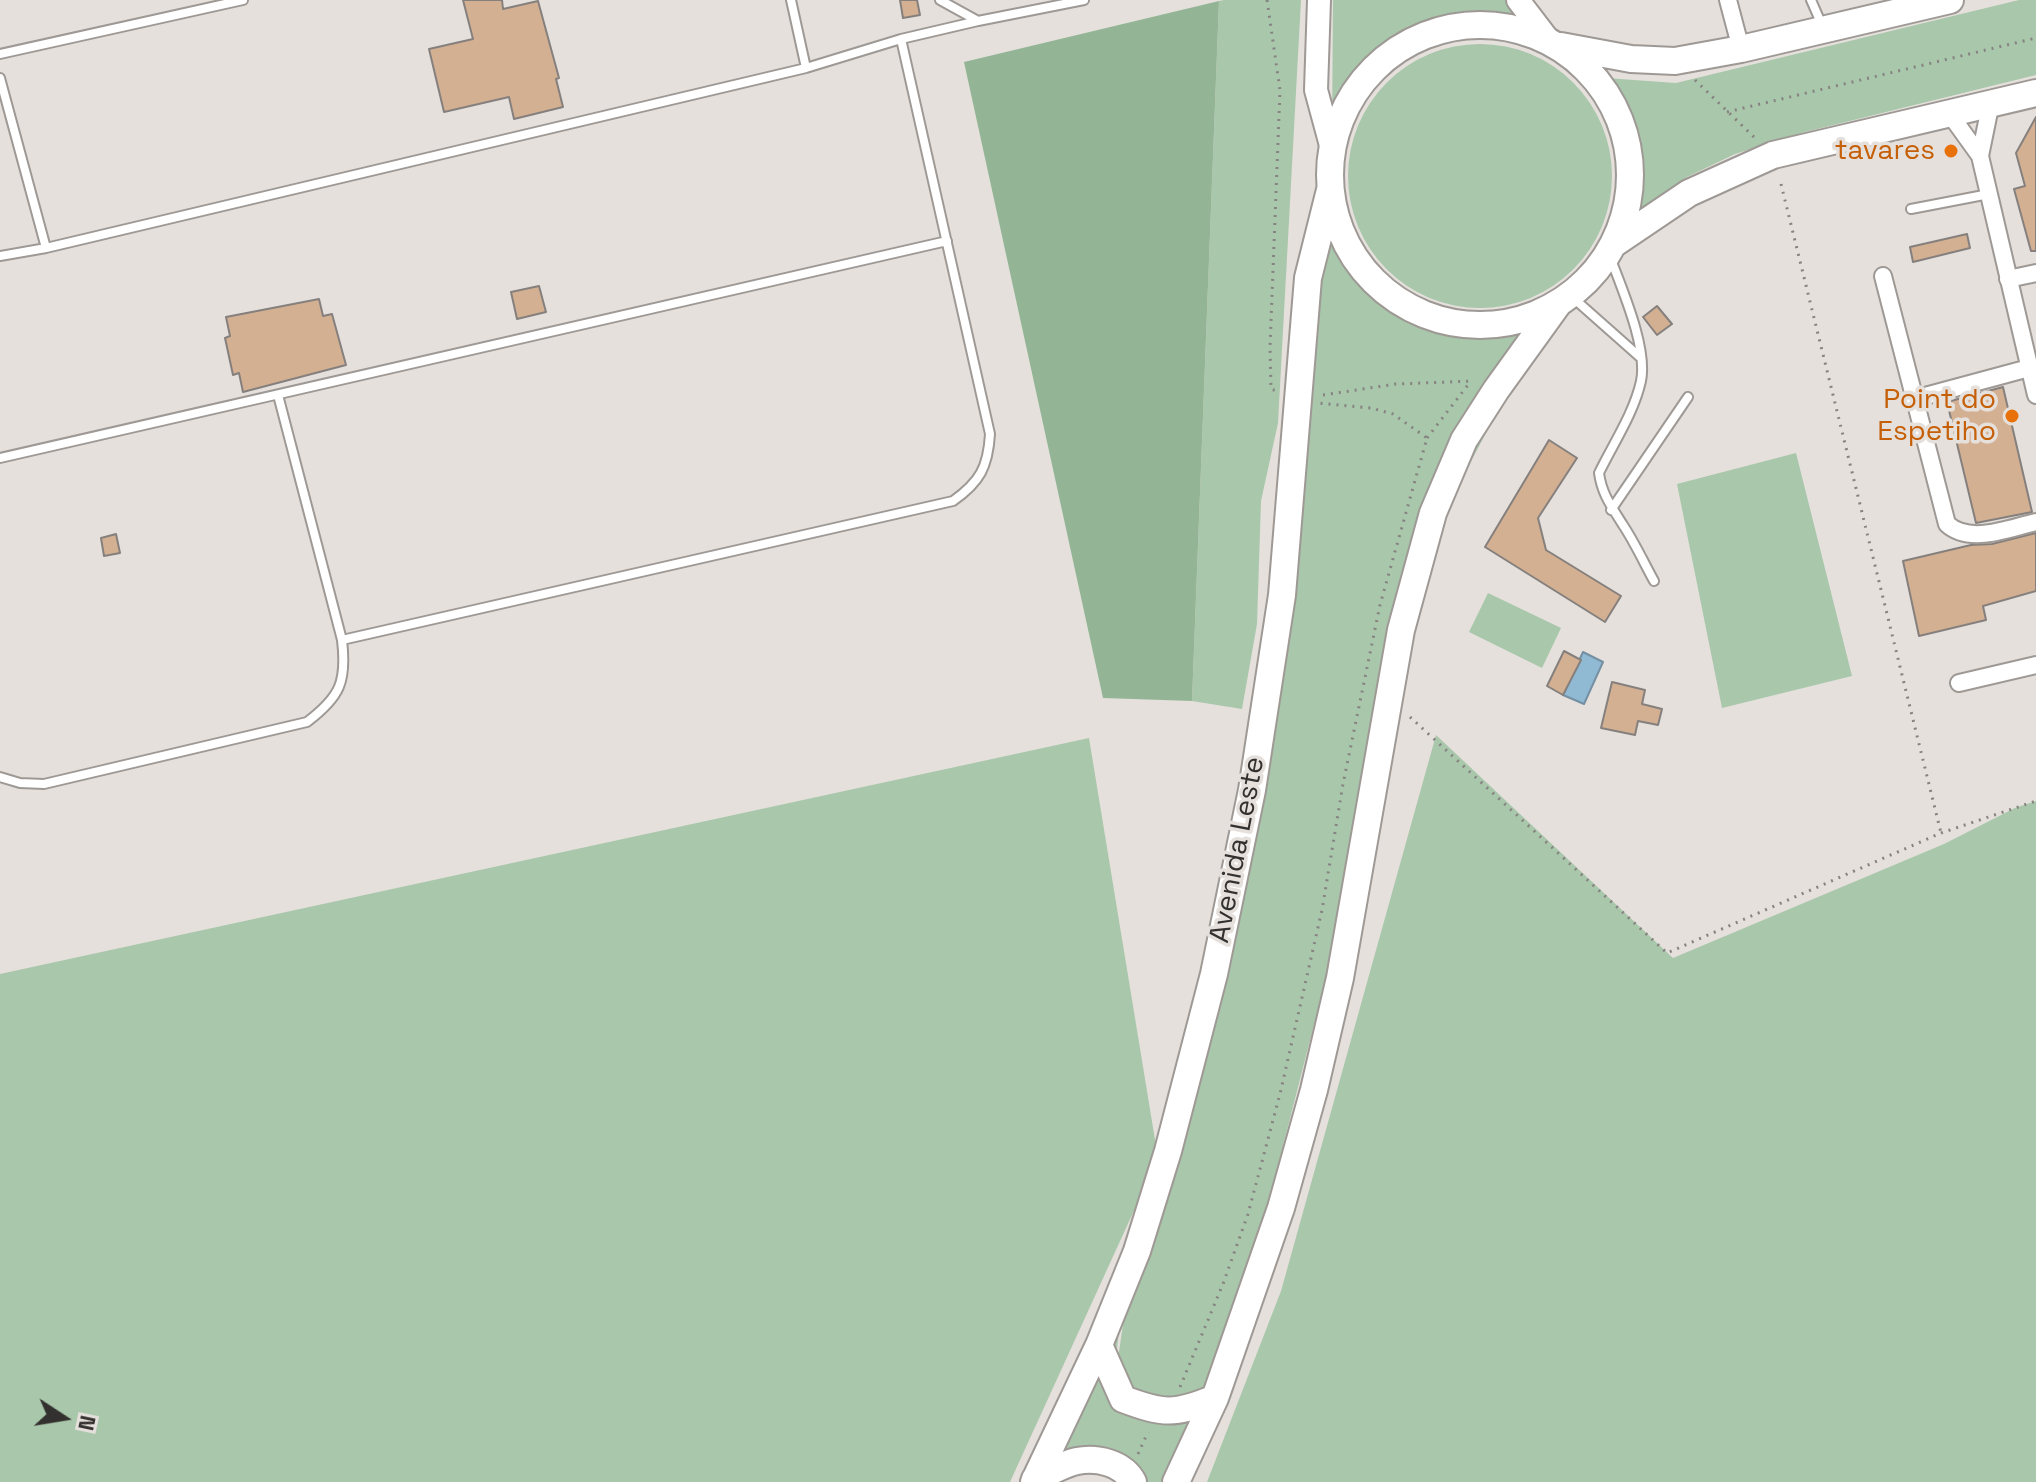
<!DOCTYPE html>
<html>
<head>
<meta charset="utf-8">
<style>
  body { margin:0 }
  #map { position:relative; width:2036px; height:1482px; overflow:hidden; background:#e5e0dc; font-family:"Space Grotesk",sans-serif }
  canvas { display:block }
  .north { position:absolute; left:24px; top:1378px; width:80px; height:80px; -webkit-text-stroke:6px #e5e0dc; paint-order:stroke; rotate:102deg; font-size:22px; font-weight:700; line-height:32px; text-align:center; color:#33312f }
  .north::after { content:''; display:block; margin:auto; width:28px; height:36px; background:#33312f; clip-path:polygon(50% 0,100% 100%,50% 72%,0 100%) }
</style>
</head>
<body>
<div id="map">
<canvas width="2036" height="1482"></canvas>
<div class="north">N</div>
</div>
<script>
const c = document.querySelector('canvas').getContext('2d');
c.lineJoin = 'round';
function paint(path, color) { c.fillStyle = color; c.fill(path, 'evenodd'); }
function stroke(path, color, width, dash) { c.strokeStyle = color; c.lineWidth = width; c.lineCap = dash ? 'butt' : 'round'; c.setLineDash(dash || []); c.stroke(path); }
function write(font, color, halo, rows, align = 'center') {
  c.font = font + ' "Space Grotesk",sans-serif'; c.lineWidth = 7; c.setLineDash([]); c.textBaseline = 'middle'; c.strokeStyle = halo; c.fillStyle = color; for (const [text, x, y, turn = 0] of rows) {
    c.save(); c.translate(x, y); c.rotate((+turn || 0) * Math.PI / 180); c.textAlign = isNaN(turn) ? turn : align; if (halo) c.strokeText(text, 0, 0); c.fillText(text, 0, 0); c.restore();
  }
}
paint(new Path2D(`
  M1224 0H1301L1278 423 1261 501 1257 624 1242 709 1192 701 1219 1Z
  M1333 0H1520L1538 32 1479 17 1419 32 1360 68 1332 130Z
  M2019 0H2036V75L1805 132 1735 154 1687 177 1633 216 1639 181 1637 150 1626 105 1606 78 1676 83Z
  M1348 176a132 132 0 1 1 264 0a132 132 0 1 1-264 0Z
  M1329 207 1350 256 1381 291 1421 316 1467 327 1513 324 1551 309 1445 511 1271 1193 1212 1377 1188 1416 1127 1397 1117 1365 1124 1318 1169 1163 1255 790Z
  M1796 453 1852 676 1722 708 1677 484Z
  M1488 593 1561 628 1542 668 1469 632Z
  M1436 735 1673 958 1944 844 2015 808 2036 801V1482H1207L1281 1291Z
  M1089 738 1158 1158 1010 1482H0V974Z
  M1120 1323 1115 1365 1125 1399 1202 1409 1168 1482H1136L1076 1465 1047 1482Z`), '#a9c7ab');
paint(new Path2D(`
  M1219 1 1192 701 1103 698 964 62Z`), '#93b596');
const water = new Path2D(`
  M1583 652 1603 662 1584 704 1563 695Z`);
paint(water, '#90b9d3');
stroke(water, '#7490a2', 2);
const building = new Path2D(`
  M463 0H502L503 9 538 1 559 78 556 79 563 107 514 119 509 97 444 112 429 49 473 39Z
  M900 0H917L920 15 903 18Z
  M2036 117V251H2031L2014 189 2025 186 2016 153Z
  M1967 234 1970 248 1913 262 1910 247Z
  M539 286 546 312 517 319 511 292Z
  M319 299 323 316 332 314 346 365 243 392 239 373 233 375 225 338 230 336 226 317Z
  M1657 306 1672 324 1657 335 1643 317Z
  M2003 387 2032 512 1976 523 1947 402Z
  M1549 440 1577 458 1538 518 1546 550 1621 596 1605 622 1485 547Z
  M2036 533V591L1983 606 1986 620 1919 636 1903 561 1971 545 1992 544Z
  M116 534 120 553 104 556 101 538Z
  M1564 651 1581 660 1563 695 1547 686Z
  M1612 682 1645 690 1642 704 1662 709 1658 725 1638 721 1635 735 1601 728Z`);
paint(building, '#d4b093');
stroke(building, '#85807d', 2);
const service = new Path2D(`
  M791 0 806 68
  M940 0 978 21 1084 0
  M1811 0 1822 25
  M0 54 243 0
  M0 78 46 248
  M1911 209 1989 194
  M1609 254C1621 287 1648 347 1641 381 1634 413 1613 444 1599 473 1602 495 1612 507 1623 525 1635 543 1644 563 1654 581
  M0 256 46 248 806 68 901 39 978 21
  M1571 296 1641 358
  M0 458 947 241
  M1611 510 1688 397
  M342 640 953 501C980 482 988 467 990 434L901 39
  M0 777 20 783 44 784 307 722C340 697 347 682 342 640L278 395`);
const minor = new Path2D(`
  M1728 0 1741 49
  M1949 113 1980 156 2036 395
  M1980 156 1991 102
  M1883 276 1947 524C1970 545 2009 528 2036 522
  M2008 279 2036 273
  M1914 399 2029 368
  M1959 683 2036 665`);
const secondary = new Path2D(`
  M1319 0 1316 90 1332 149
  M1518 0 1547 38`);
const primary = new Path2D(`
  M1330 175a150 150 0 1 1 300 0a150 150 0 1 1-300 0Z
  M1561 46 1631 59 1675 61 1741 49 1950 0
  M1615 243 1689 193 1773 155 2036 93
  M1099 1345 1123 1399C1163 1414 1175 1415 1215 1398
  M1035 1479C1048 1473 1063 1464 1077 1461 1097 1457 1123 1463 1133 1482
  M1034 1482 1099 1345 1137 1251 1168 1151 1214 974 1252 790 1282 595 1308 278 1330 190
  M1176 1482 1215 1398 1281 1208 1314 1090 1340 978 1401 630 1433 513 1464 440 1496 390 1558 304`);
stroke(service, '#9e9995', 12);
stroke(minor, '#9e9995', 20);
stroke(secondary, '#9e9995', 26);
stroke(primary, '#9e9995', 30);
stroke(new Path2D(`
  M1267 0 1280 90 1270 347 1271 389 1277 391
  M1695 80 1755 138
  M1727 112 2036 38
  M1781 184 1941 833
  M1323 395 1396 384 1474 381
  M1427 438 1471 381
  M1410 717 1667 953 1941 833 2036 801
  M1180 1387 1223 1284 1248 1214 1280 1094 1322 910 1343 784 1380 605 1427 438 1393 414 1371 408 1318 403
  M1138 1454 1148 1432`), '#868380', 3, [2, 6]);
stroke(service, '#fff', 8);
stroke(minor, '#fff', 16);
stroke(secondary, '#fff', 22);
stroke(primary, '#fff', 26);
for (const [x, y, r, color] of [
  [1951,151,8,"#e8710a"],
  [2012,416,8,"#e8710a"]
]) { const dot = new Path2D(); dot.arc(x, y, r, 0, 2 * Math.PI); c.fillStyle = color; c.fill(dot); stroke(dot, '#e5e0dc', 3); }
write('28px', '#c56008', '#e5e0dc', [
  ["tavares",1935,151],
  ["Point do",1996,400],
  ["Espetiho",1996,432]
], 'right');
write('28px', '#33312f', '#e5e0dc', [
  ["Avenida Leste",1238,850,-79]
]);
</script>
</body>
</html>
